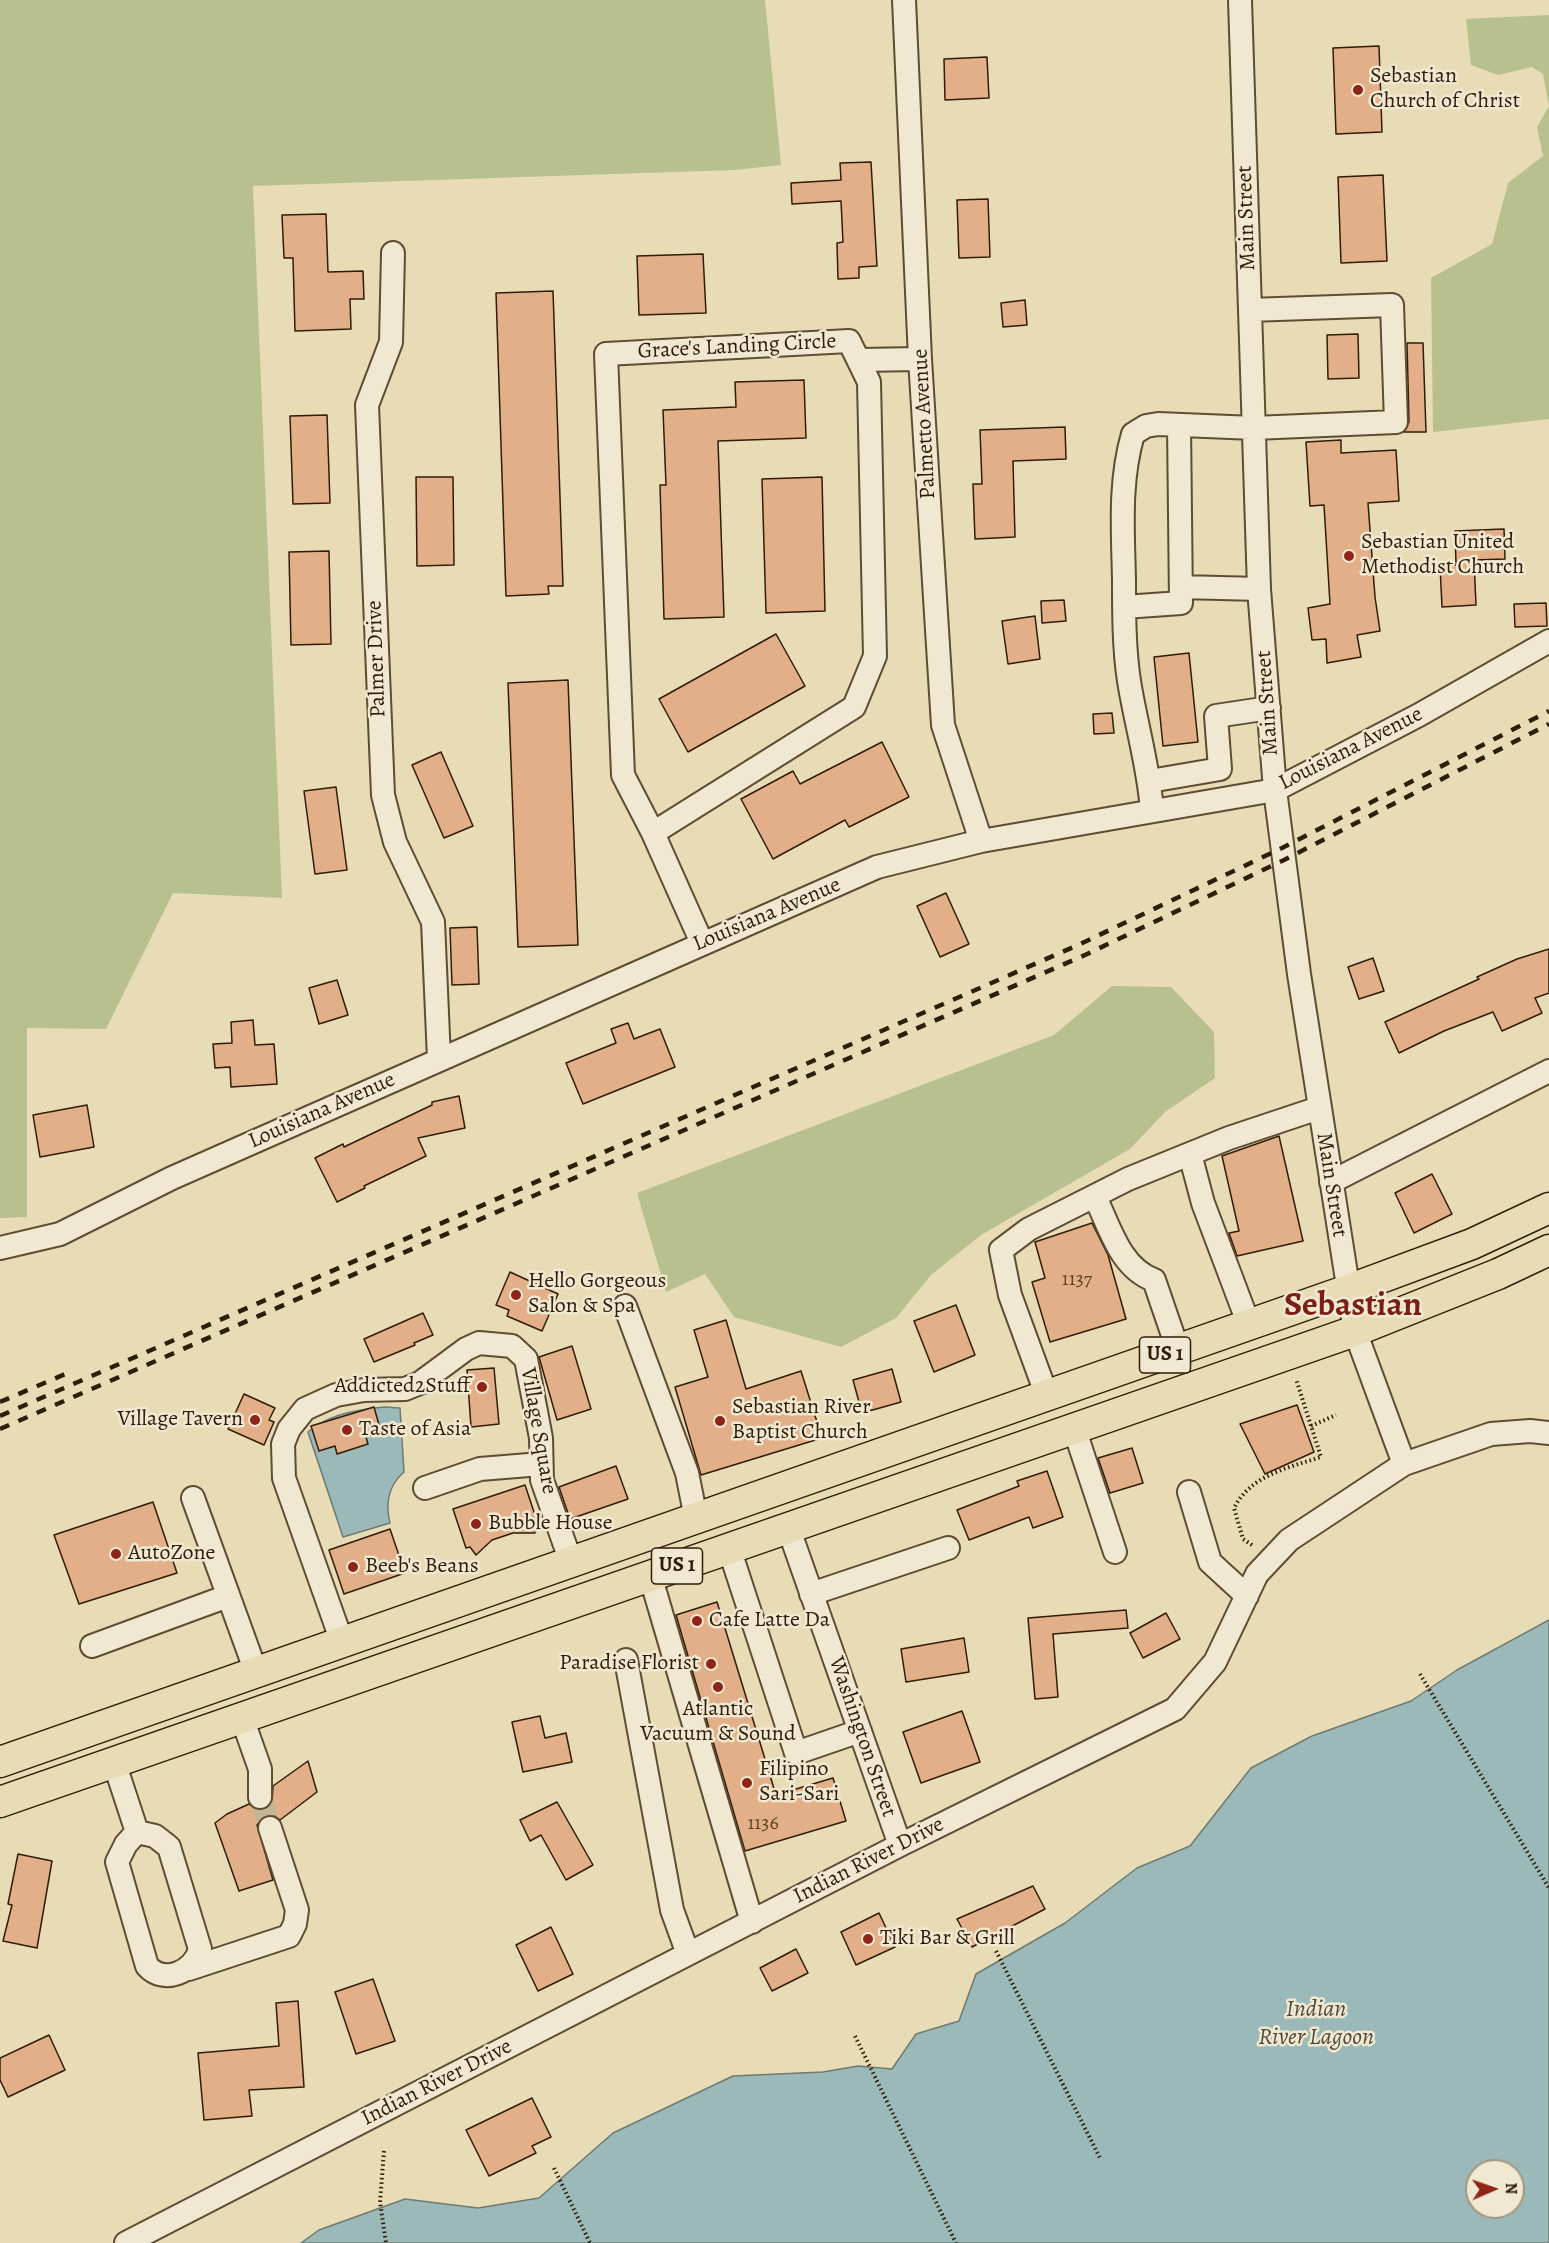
<!DOCTYPE html>
<html>
<head>
<meta charset="utf-8">
<style>
  body { margin:0 }
  #map { position:relative; width:1549px; height:2243px; overflow:hidden; background:#e8dcb7; font-family:Alegreya,serif }
  canvas { display:block }
  .north { position:absolute; left:1465px; top:2159px; width:60px; height:60px; box-sizing:border-box; background:#f0e8d0; border:2px solid #a39680; border-radius:50%; rotate:88deg; font-size:16px; font-weight:700; line-height:24px; text-align:center; color:#301c07 }
  .north::after { content:''; display:block; margin:auto; width:21px; height:27px; background:#8f2418; clip-path:polygon(50% 0,100% 100%,50% 72%,0 100%) }
</style>
</head>
<body>
<div id="map">
<canvas width="1549" height="2243"></canvas>
<div class="north">N</div>
</div>
<script>
const c = document.querySelector('canvas').getContext('2d');
c.lineJoin = 'round';
function paint(path, color) { c.fillStyle = color; c.fill(path, 'evenodd'); }
function stroke(path, color, width, dash) { c.strokeStyle = color; c.lineWidth = width; c.lineCap = dash ? 'butt' : 'round'; c.setLineDash(dash || []); c.stroke(path); }
function write(font, color, halo, rows, align = 'center') {
  c.font = font + ' Alegreya,serif'; c.lineWidth = 5; c.setLineDash([]); c.textBaseline = 'middle'; c.strokeStyle = halo; c.fillStyle = color; for (const [text, x, y, turn = 0] of rows) {
    c.save(); c.translate(x, y); c.rotate((+turn || 0) * Math.PI / 180); c.textAlign = isNaN(turn) ? turn : align; if (halo) c.strokeText(text, 0, 0); c.fillText(text, 0, 0); c.restore();
  }
}
paint(new Path2D(`
  M0 0H765L781 165 734 170 253 186 282 898 173 893 106 1029 27 1028V1217L0 1218Z
  M1549 15V419L1433 432 1431 278 1492 244 1508 183 1543 156 1537 127 1549 106 1543 74 1532 67 1498 75 1471 65 1466 19Z
  M1112 986 1171 987 1214 1032 1215 1078 1165 1112 1130 1149 981 1235 931 1275 896 1318 841 1347 734 1317 705 1274 666 1292 637 1193 1054 1035Z`), '#b8c08d');
const water = new Path2D(`
  M385 1407 400 1408 404 1472C388 1486 385 1503 390 1523L343 1537 308 1432C328 1414 359 1409 385 1407Z
  M1549 1620V2243H301L319 2230 405 2199 478 2208 539 2198 613 2133 733 2076 823 2072 858 2066 892 2069 916 2034 959 2021 976 1974 1065 1923 1137 1868 1190 1846 1251 1768 1312 1736 1411 1701 1457 1670ZM1477 2171H1513V2207H1477Z`);
paint(water, '#9ab9b8');
stroke(water, '#707a71', 1.5);
const building = new Path2D(`
  M1379 46 1382 132 1336 134 1333 48Z
  M987 57 989 98 945 100 944 59Z
  M871 162 877 266 859 267V278L838 279 837 243 843 242 841 201 792 204 791 183 841 180 840 163Z
  M1383 175 1387 261 1341 263 1338 177Z
  M988 199 990 257 959 258 957 200Z
  M326 214 328 272 363 271 364 299H350L351 329 295 331 293 258H284L282 215Z
  M703 254 706 313 639 315 637 256Z
  M553 291 563 586H548L549 594 506 596 496 293Z
  M1025 300 1027 325 1003 327 1001 303Z
  M1358 334 1359 378 1328 379 1327 335Z
  M1407 343H1423L1426 432H1404L1409 422Z
  M804 380 806 438 718 441 724 617 664 619 660 485H666L663 410 736 407 735 382Z
  M327 415 330 503 293 504 290 416Z
  M1065 427 1066 459 1013 461 1015 537 975 539 973 484H982L980 430Z
  M1341 440V453L1396 450 1399 501 1368 503 1375 597 1380 631 1357 635 1361 657 1327 663 1326 639 1312 640 1308 608 1330 604 1324 505 1310 506 1306 442Z
  M416 477H453L454 565 417 566Z
  M822 477 825 611 766 613 762 479Z
  M1504 529 1505 559 1474 560 1476 605 1442 607 1440 566 1456 565 1455 531Z
  M329 551 331 644 291 645 289 552Z
  M1064 600 1066 621 1042 623 1041 601Z
  M1546 603 1547 626 1515 627 1514 604Z
  M1035 616 1040 659 1008 664 1002 621Z
  M776 634 805 686 688 752 659 699Z
  M1189 653 1198 742 1163 746 1154 657Z
  M568 680 578 945 518 947 508 683Z
  M1112 713 1114 733 1094 734 1093 714Z
  M882 742 909 797 849 827 845 820 773 859 741 799 793 771 800 784Z
  M441 752 473 826 444 838 412 765Z
  M336 787 347 870 315 874 304 791Z
  M946 893 969 944 940 957 917 906Z
  M477 927 479 984 452 985 450 928Z
  M1549 949V993L1535 998 1542 1013 1502 1031 1493 1012 1444 1031 1399 1053 1385 1022 1479 979 1477 977 1517 959Z
  M1373 958 1384 991 1359 999 1348 967Z
  M337 980 348 1015 319 1024 309 988Z
  M253 1020 255 1045 274 1044 277 1084 231 1087 230 1067 215 1068 213 1044 232 1043 231 1022Z
  M628 1023 634 1039 660 1029 675 1067 583 1104 566 1063 616 1043 611 1029Z
  M459 1096 465 1128 418 1138 426 1156 364 1186 365 1188 337 1202 315 1158 343 1144 344 1147 432 1105V1102Z
  M87 1105 94 1147 40 1157 33 1115Z
  M1279 1136 1303 1241 1237 1256 1229 1233 1239 1231 1222 1156Z
  M1432 1174 1452 1214 1414 1233 1395 1193Z
  M1092 1223 1108 1255 1126 1319 1050 1342 1032 1282 1045 1278 1035 1242Z
  M510 1272 558 1294 542 1331 507 1316 509 1310 496 1305Z
  M956 1305 975 1355 934 1372 914 1321Z
  M423 1313 433 1335 414 1343 415 1345 374 1362 364 1339Z
  M726 1320 746 1389 801 1371 822 1438 701 1475 675 1387 708 1377 694 1330Z
  M572 1346 591 1409 557 1420 539 1357Z
  M494 1368 499 1424 471 1427 467 1370Z
  M892 1369 901 1402 862 1413 853 1380Z
  M244 1394 275 1408 269 1420 274 1422 264 1445 228 1429Z
  M1297 1405 1314 1452 1265 1474 1240 1424Z
  M374 1407 381 1432 366 1437 368 1444 337 1454 335 1446 319 1451 311 1426Z
  M1132 1448 1143 1483 1110 1493 1098 1458Z
  M616 1466 628 1499 570 1519 559 1487Z
  M1047 1471 1063 1517 1033 1528 1029 1517 969 1540 957 1510 1019 1486 1017 1481Z
  M525 1485 538 1524 535 1525V1533H513L492 1540 476 1555 470 1547 466 1548 453 1509Z
  M153 1502 177 1573 79 1604 54 1535Z
  M390 1529 405 1573 344 1594 329 1550Z
  M717 1602 776 1795 833 1778 846 1821 745 1851 676 1615Z
  M1126 1610 1128 1628 1053 1634 1058 1697 1035 1699 1028 1618Z
  M1166 1613 1180 1639 1143 1658 1130 1633Z
  M964 1638 969 1672 906 1682 901 1649Z
  M962 1711 980 1762 921 1783 903 1732Z
  M540 1716 545 1738 566 1733 572 1762 523 1772 512 1722Z
  M308 1761 317 1792 280 1820 273 1815H266L257 1825 273 1880 239 1891 215 1823 227 1814 249 1804 259 1810 267 1808 272 1803 273 1786Z
  M557 1802 593 1865 566 1880 541 1835 530 1841 520 1820Z
  M18 1854 52 1861 37 1948 3 1941 12 1905 8 1904Z
  M1033 1886 1045 1909 972 1947 957 1919Z
  M879 1913 895 1947 856 1965 841 1932Z
  M551 1927 573 1974 538 1991 516 1945Z
  M796 1949 808 1973 772 1991 760 1968Z
  M373 1979 395 2041 356 2054 335 1992Z
  M298 2001 304 2087 249 2090 252 2116 204 2120 198 2053 279 2046 276 2003Z
  M49 2035 65 2070 8 2097 0 2080V2058Z
  M532 2098 551 2137 532 2146 536 2153 489 2176 466 2130Z`);
paint(building, '#e2af89');
stroke(building, '#301c07', 1.5);
stroke(new Path2D(`
  M260 1797 270 1828`), '#c3b694', 22, [22, 11]);
const minor = new Path2D(`
  M904 0 920 359 943 725 981 841
  M1240 0 1259 589 1275 790 1299 974 1355 1331 1404 1464
  M393 253 391 342 367 405 383 795 395 842 433 922 439 1059
  M859 360 920 359
  M1181 587 1259 589
  M1124 607 1181 603 1179 425
  M1150 781 1220 769 1216 716 1269 708
  M1152 811C1149 767 1136 725 1129 681 1124 648 1124 613 1124 580 1123 531 1119 482 1133 434L1146 426 1158 424 1254 428 1396 422 1392 305 1250 310
  M653 833 854 707 875 656 869 382 849 341 606 354 623 775 653 833 702 943
  M1190 1154 1203 1203 1249 1325
  M1331 1182 1549 1071
  M1095 1197C1110 1227 1120 1268 1154 1280L1178 1350
  M0 1248 60 1234 172 1178 877 867 981 841 1275 790 1419 715 1549 641
  M625 1306 687 1473 696 1518
  M1047 1396 1010 1295 1001 1250 1029 1229 1128 1179 1229 1138 1319 1108
  M1074 1428 1115 1552
  M425 1488 480 1469 541 1464
  M1189 1492 1210 1562 1247 1596
  M193 1498 256 1672
  M788 1527 900 1845
  M729 1548 796 1753 860 1731
  M650 1575 752 1922
  M811 1594 948 1548
  M342 1642 284 1478 283 1444 289 1429 305 1409 336 1395 364 1390 405 1389 420 1383 466 1349 479 1343 512 1346 526 1359 541 1438 542 1480 571 1562
  M92 1646 228 1596
  M626 1660 672 1910 688 1954
  M242 1718 260 1769V1797
  M114 1762 137 1832
  M137 1832 155 1836 169 1847 200 1949C194 1972 164 1985 147 1966L117 1862 126 1844Z
  M189 1969 289 1936 295 1924 297 1910 270 1828
  M126 2243 900 1845 1175 1709 1215 1662 1257 1574 1289 1540 1404 1464 1491 1434 1530 1431 1549 1433`);
const major = new Path2D(`
  M0 1762 1348 1290 1472 1244 1549 1208
  M0 1802 1355 1331 1498 1274 1549 1250`);
stroke(minor, '#5e4c33', 26);
stroke(major, '#301c07', 33);
stroke(new Path2D(`
  M1311 1426 1336 1415
  M1252 1545 1243 1539 1234 1508C1251 1475 1287 1468 1321 1457L1296 1379
  M1420 1674 1549 1888
  M996 1951 1101 2160
  M855 2036 956 2243
  M384 2151 380 2202 386 2243
  M554 2168 590 2243`), '#301c07', 4, [1.5, 3]);
stroke(minor, '#f0e8d0', 22);
stroke(major, '#e8dcb7', 30);
stroke(new Path2D(`
  M0 1402 70 1372
  M0 1416 1076 946 1282 848 1549 711
  M0 1429 1085 955 1284 860 1549 724`), '#301c07', 4.5, [10, 10]);
for (const [x, y, r, color] of [
  [1358,90,6,"#8f2418"],
  [1349,556,6,"#8f2418"],
  [516,1295,6,"#8f2418"],
  [482,1387,6,"#8f2418"],
  [255,1420,6,"#8f2418"],
  [720,1421,6,"#8f2418"],
  [347,1430,6,"#8f2418"],
  [476,1524,6,"#8f2418"],
  [116,1554,6,"#8f2418"],
  [353,1567,6,"#8f2418"],
  [697,1621,6,"#8f2418"],
  [711,1664,6,"#8f2418"],
  [718,1687,6,"#8f2418"],
  [747,1783,6,"#8f2418"],
  [868,1939,6,"#8f2418"]
]) { const dot = new Path2D(); dot.arc(x, y, r, 0, 2 * Math.PI); c.fillStyle = color; c.fill(dot); stroke(dot, '#f0e8d0', 2); }
write('20px', '#5c4128', null, [
  ["1137",1077,1280],
  ["1136",763,1824]
]);
for (const [x, y, w] of [
  [1165,1355,51],
  [677,1566,51]
]) { const box = new Path2D(); box.roundRect(x - w / 2, y - 18, w, 36, 4.5); c.fillStyle = '#f0e8d0'; c.fill(box); stroke(box, '#301c07', 1.5); }
write('bold 21px', '#301c07', null, [
  ["US 1",1165,1355],
  ["US 1",677,1566]
]);
write('22px', '#301c07', '#f0e8d0', [
  ["Sebastian",1370,77],
  ["Church of Christ",1370,102],
  ["Sebastian United",1361,543],
  ["Methodist Church",1361,568],
  ["Hello Gorgeous",528,1282],
  ["Salon & Spa",528,1307],
  ["Addicted2Stuff",470,1387,"right"],
  ["Sebastian River",732,1408],
  ["Baptist Church",732,1433],
  ["Village Tavern",243,1420,"right"],
  ["Taste of Asia",359,1430],
  ["Bubble House",488,1524],
  ["AutoZone",128,1554],
  ["Beeb's Beans",365,1567],
  ["Cafe Latte Da",709,1621],
  ["Paradise Florist",699,1664,"right"],
  ["Atlantic",718,1710,"center"],
  ["Vacuum & Sound",718,1735,"center"],
  ["Filipino",759,1770],
  ["Sari-Sari",759,1795],
  ["Tiki Bar & Grill",880,1939]
], 'left');
write('22px', '#301c07', '#f0e8d0', [
  ["Main Street",1247,218,-92],
  ["Grace's Landing Circle",737,347,-3],
  ["Palmetto Avenue",925,424,-93],
  ["Palmer Drive",377,659,-92],
  ["Main Street",1268,703,-94],
  ["Louisiana Avenue",1351,749,-27],
  ["Louisiana Avenue",767,915,-23],
  ["Louisiana Avenue",322,1111,-24],
  ["Main Street",1331,1185,81],
  ["Village Square",538,1431,80],
  ["Washington Street",862,1737,71],
  ["Indian River Drive",869,1861,-27],
  ["Indian River Drive",437,2083,-27]
]);
write('italic 24px', '#504b3c', '#f0e8d0', [
  ["Indian",1316,2010],
  ["River Lagoon",1316,2038]
]);
write('bold 34px', '#7a1f14', '#f0e8d0', [
  ["Sebastian",1353,1307]
]);
</script>
</body>
</html>
